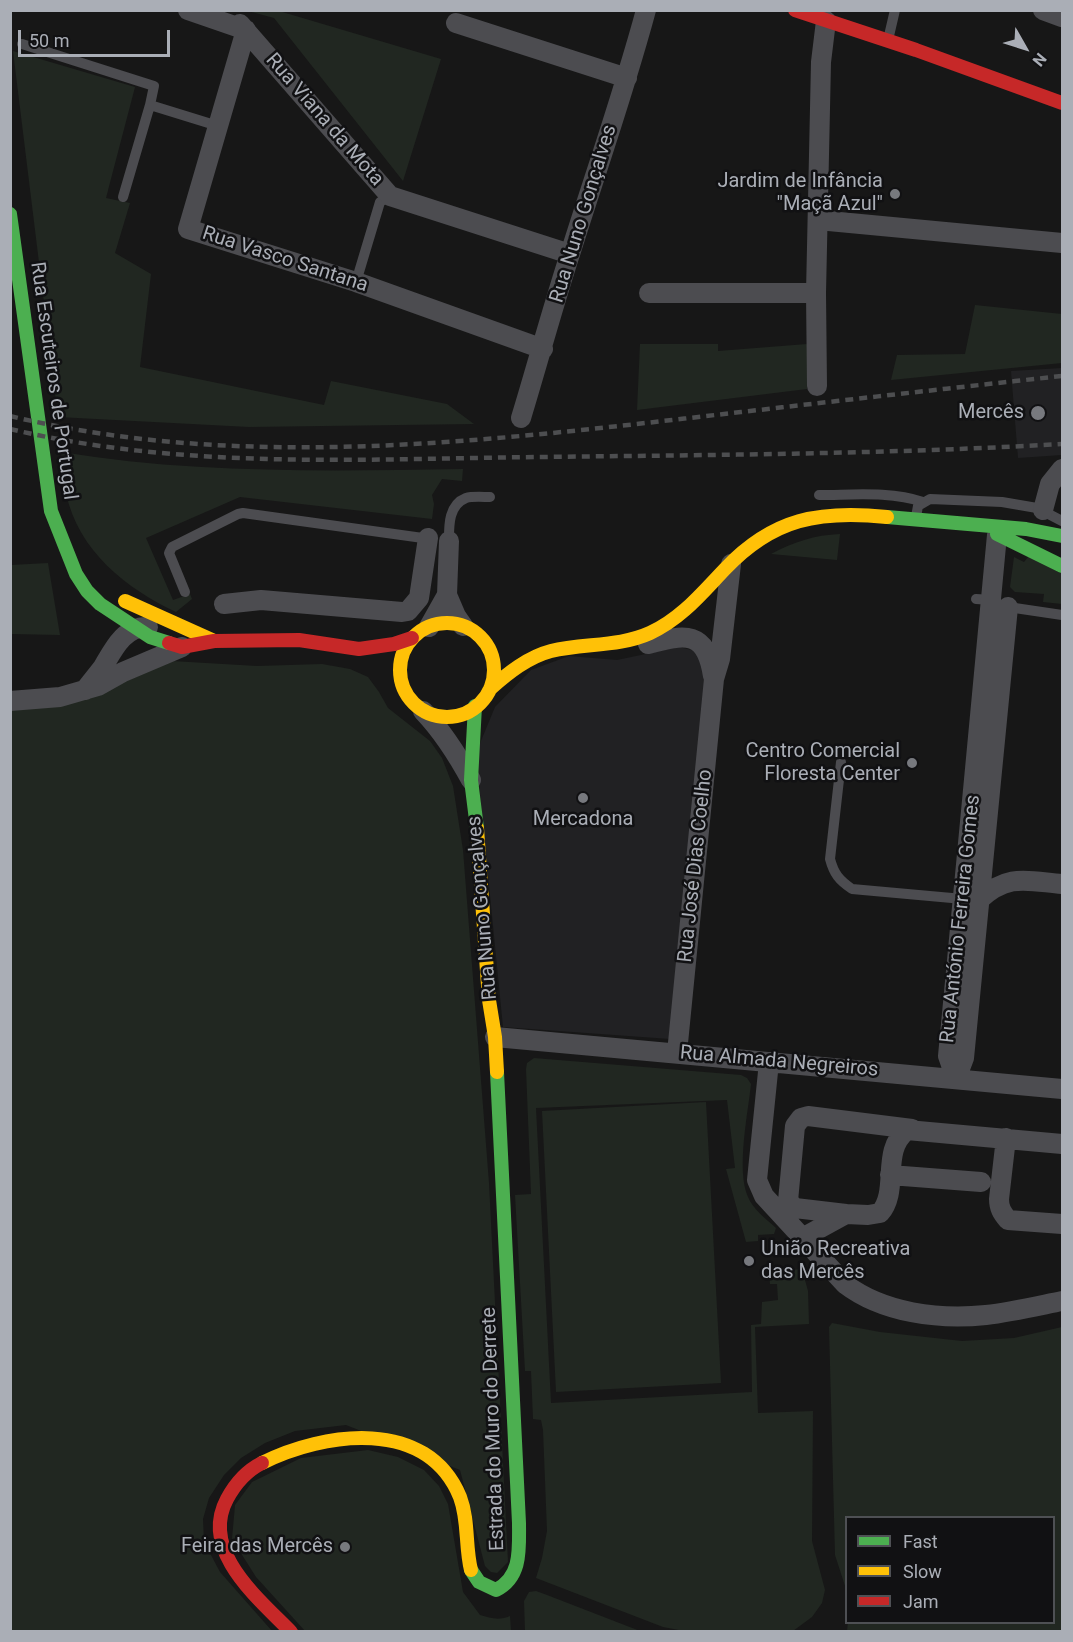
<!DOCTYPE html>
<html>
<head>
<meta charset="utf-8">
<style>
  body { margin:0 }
  #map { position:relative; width:1073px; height:1642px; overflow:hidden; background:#171717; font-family:Roboto,sans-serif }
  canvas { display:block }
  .frame { position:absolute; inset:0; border:12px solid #aaaeb6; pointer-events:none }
  .legend { position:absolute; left:845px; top:1516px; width:210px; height:108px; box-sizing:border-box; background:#111113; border:2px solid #4e5054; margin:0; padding:8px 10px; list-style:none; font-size:18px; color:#aaaeb6 }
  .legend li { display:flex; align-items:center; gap:12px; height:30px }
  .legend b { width:30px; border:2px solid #4e5054 }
  .north { position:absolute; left:995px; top:18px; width:60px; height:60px; -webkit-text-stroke:4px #111113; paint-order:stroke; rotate:129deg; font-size:16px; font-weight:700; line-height:24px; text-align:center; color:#aaaeb6 }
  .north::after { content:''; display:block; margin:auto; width:21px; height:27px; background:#aaaeb6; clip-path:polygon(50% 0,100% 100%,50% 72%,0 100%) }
  .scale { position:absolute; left:18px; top:30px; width:152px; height:27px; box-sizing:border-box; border:3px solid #aaaeb6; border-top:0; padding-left:8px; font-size:18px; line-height:21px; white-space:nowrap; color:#aaaeb6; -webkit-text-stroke:4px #111113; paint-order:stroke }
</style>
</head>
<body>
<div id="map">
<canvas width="1073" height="1642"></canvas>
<div class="frame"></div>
<ul class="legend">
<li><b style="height:8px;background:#4caf50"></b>Fast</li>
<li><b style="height:8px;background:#ffc107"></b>Slow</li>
<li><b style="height:8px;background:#c62828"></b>Jam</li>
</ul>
<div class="north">N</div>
<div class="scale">50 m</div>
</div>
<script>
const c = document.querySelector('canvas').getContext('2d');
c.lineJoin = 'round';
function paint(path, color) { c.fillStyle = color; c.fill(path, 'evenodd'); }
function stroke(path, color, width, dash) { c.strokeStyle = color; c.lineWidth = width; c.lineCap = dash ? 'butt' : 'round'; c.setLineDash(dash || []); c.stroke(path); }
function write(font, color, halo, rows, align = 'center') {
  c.font = font + ' Roboto,sans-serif'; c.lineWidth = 5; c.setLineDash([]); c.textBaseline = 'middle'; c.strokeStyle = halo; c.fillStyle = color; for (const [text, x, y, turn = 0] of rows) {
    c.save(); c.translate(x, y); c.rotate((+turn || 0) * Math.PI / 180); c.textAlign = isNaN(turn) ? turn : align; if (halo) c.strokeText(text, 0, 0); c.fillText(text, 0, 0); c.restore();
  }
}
paint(new Path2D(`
  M1062 368V455L1018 458 1011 371Z
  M679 647 696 651 708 670 670 1039 503 1027 476 753 495 707 531 670 569 656 617 660Z`), '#212123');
paint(new Path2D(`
  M248 11H279L441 59 403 181 274 18Z
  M13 51 135 87 106 198 130 203 115 253 151 274 140 367 324 405 331 381 447 404 474 424 249 427 58 417Z
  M975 305 1062 314V363L891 380 897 355 965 354Z
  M640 344H718V351L807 344V389L637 410Z
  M61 452C194 474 329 471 463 469L462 481 442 479 432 495 434 504 432 519 240 497 146 538 173 600 190 594 192 599 176 612C127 589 78 551 66 493 64 480 63 466 61 452Z
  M840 534 837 560 771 554C793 542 815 535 840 534Z
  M1029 556 1062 574V604L1043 602 1044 594 1015 592 1010 587 1014 557 1024 562Z
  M48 563 60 635 11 634V565Z
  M172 661 257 666 322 664 350 669 368 677 379 692 388 708 430 741 442 758 453 786 463 850 489 1183 508 1562 497 1573 491 1572 485 1566 460 1470 346 1425 295 1431 265 1443 241 1458 224 1475 209 1498 203 1519 204 1542 220 1572 272 1631 11 1632V708Z
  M534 1058 741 1075 747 1078 751 1084C748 1113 736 1170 748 1197 753 1209 766 1219 776 1228L774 1234 758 1235V1241L746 1242 726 1169 735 1168 727 1100 536 1108 551 1403 752 1392 751 1325 761 1324 762 1302 778 1300 777 1284H770L769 1272 802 1269 808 1291 809 1324 755 1327 758 1413 813 1411 812 1541 825 1590 822 1603 812 1617 793 1631H684L663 1627 536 1578 542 1558 547 1531 543 1430 541 1420 533 1419 531 1371H525L515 1195 531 1194 526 1069 527 1063Z
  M706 1102 721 1383 556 1392 542 1111Z
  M832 1323 880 1332 962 1341 1014 1338 1062 1327V1631H847L848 1622H1054V1518H846V1589L835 1555 829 1327Z
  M368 1450 398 1457 424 1470 439 1486 448 1504 463 1592 480 1615C490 1618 499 1621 510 1616L511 1631H305L256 1577 232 1539 235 1505 252 1482 301 1458Z
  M536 1591 547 1595 640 1631H525L524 1601 529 1592Z`), '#212721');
stroke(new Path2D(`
  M888 40 895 10
  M22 44 154 86 150 105
  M123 197 150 105 218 126
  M356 282 380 202 390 196
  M819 495C853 495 890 491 923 502
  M916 517 918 506 930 499 1002 502 1037 508 1062 521
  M446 541H449C449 527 448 505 466 498 472 496 483 497 490 497
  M185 592 169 553 172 547 238 514 243 513 430 539
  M976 599 992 600 999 605 1008 607 1062 615
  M841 762 830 859C834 874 839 880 852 889L963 899`), '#4c4c50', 10);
stroke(new Path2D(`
  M188 10 246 30 188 229 356 282 543 349
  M1043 10 1062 17
  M456 23 627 78
  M240 24 390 196 570 254
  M818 220 1062 243
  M649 293H816
  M817 386 816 293 821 62 826 21
  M521 418C538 362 553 306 571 251 596 171 624 92 646 10
  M1043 510 1050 484 1062 469
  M449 541 447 595 456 616 463 626
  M224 604 261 600 402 612 408 611 419 598 428 538
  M429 627 447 595
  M648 644C686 634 706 630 713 676
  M85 690C91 682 97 675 103 667 113 650 124 626 148 627
  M10 701 60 697 98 686 123 672 182 647
  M423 711C443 732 457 754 471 780
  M972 900H979C1008 873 1027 881 1062 884
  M495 1037 1062 1089
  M677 1053 714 679 720 659 731 564
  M769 1062 757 1180 764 1196 845 1284C883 1313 939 1320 986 1315 1011 1312 1037 1306 1062 1301
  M956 1079 948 1056 997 535
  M956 1079 964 1058 1008 607
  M1006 1138 999 1199C999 1208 1002 1213 1008 1220L1062 1224
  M890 1175 981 1182
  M846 1214 795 1208 788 1201 795 1126 801 1118 808 1116 912 1129
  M804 1237 846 1214 868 1215 880 1213C900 1190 880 1151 907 1130L1062 1144`), '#4c4c50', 20);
stroke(new Path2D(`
  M10 214 51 511 76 574 87 591 100 604 150 637 169 643
  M887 517 1026 529 1062 536
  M997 534 1062 566
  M475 706 471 780 477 828
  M471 1570 479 1582 496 1590C522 1577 519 1549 519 1523L497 1072`), '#4caf50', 14);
stroke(new Path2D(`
  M125 601 214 641
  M400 670a47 47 0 1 1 94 0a47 47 0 1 1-94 0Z
  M490 689C508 673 528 657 551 651 584 643 619 647 650 633 681 619 702 593 725 569 773 518 820 510 887 517
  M477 828 489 1000 495 1037 497 1072
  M262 1463C324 1432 427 1417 460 1497 469 1521 465 1546 471 1570`), '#ffc107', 14);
stroke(new Path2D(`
  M795 10 916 50 1062 103
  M169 643 182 647 214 641 299 640 359 649 394 644 412 638
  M262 1463C246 1471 235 1484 227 1499 199 1551 259 1599 291 1632`), '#c62828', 14);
stroke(new Path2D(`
  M10 416C226 468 454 445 672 420 802 405 932 390 1062 376
  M10 429C183 470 363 459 538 457 713 455 888 454 1062 444`), '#4d4e50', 4.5, [8, 6]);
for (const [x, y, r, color] of [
  [895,194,6,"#77797e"],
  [1038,413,8,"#77797e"],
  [912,763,6,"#77797e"],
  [583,798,6,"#77797e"],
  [749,1261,6,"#77797e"],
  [345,1547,6,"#77797e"]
]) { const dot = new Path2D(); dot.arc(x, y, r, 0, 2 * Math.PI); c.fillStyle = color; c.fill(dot); stroke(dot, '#111113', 2); }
write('20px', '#aaaeb6', '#111113', [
  ["Rua Viana da Mota",324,120,49],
  ["Rua Nuno Gonçalves",584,214,-73],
  ["Rua Vasco Santana",285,260,18],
  ["Rua Escuteiros de Portugal",53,381,82],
  ["Rua José Dias Coelho",696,866,-84],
  ["Rua Nuno Gonçalves",483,908,-95],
  ["Rua António Ferreira Gomes",961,919,-84],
  ["Rua Almada Negreiros",779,1062,5],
  ["Estrada do Muro do Derrete",494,1429,-92]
]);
write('20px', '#aaaeb6', '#111113', [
  ["Jardim de Infância",883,182],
  ["\"Maçã Azul\"",883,205],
  ["Mercês",1024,413],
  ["Centro Comercial",900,752],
  ["Floresta Center",900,775],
  ["Mercadona",583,820,"center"],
  ["União Recreativa",761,1250,"left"],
  ["das Mercês",761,1273,"left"],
  ["Feira das Mercês",333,1547]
], 'right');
</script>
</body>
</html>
